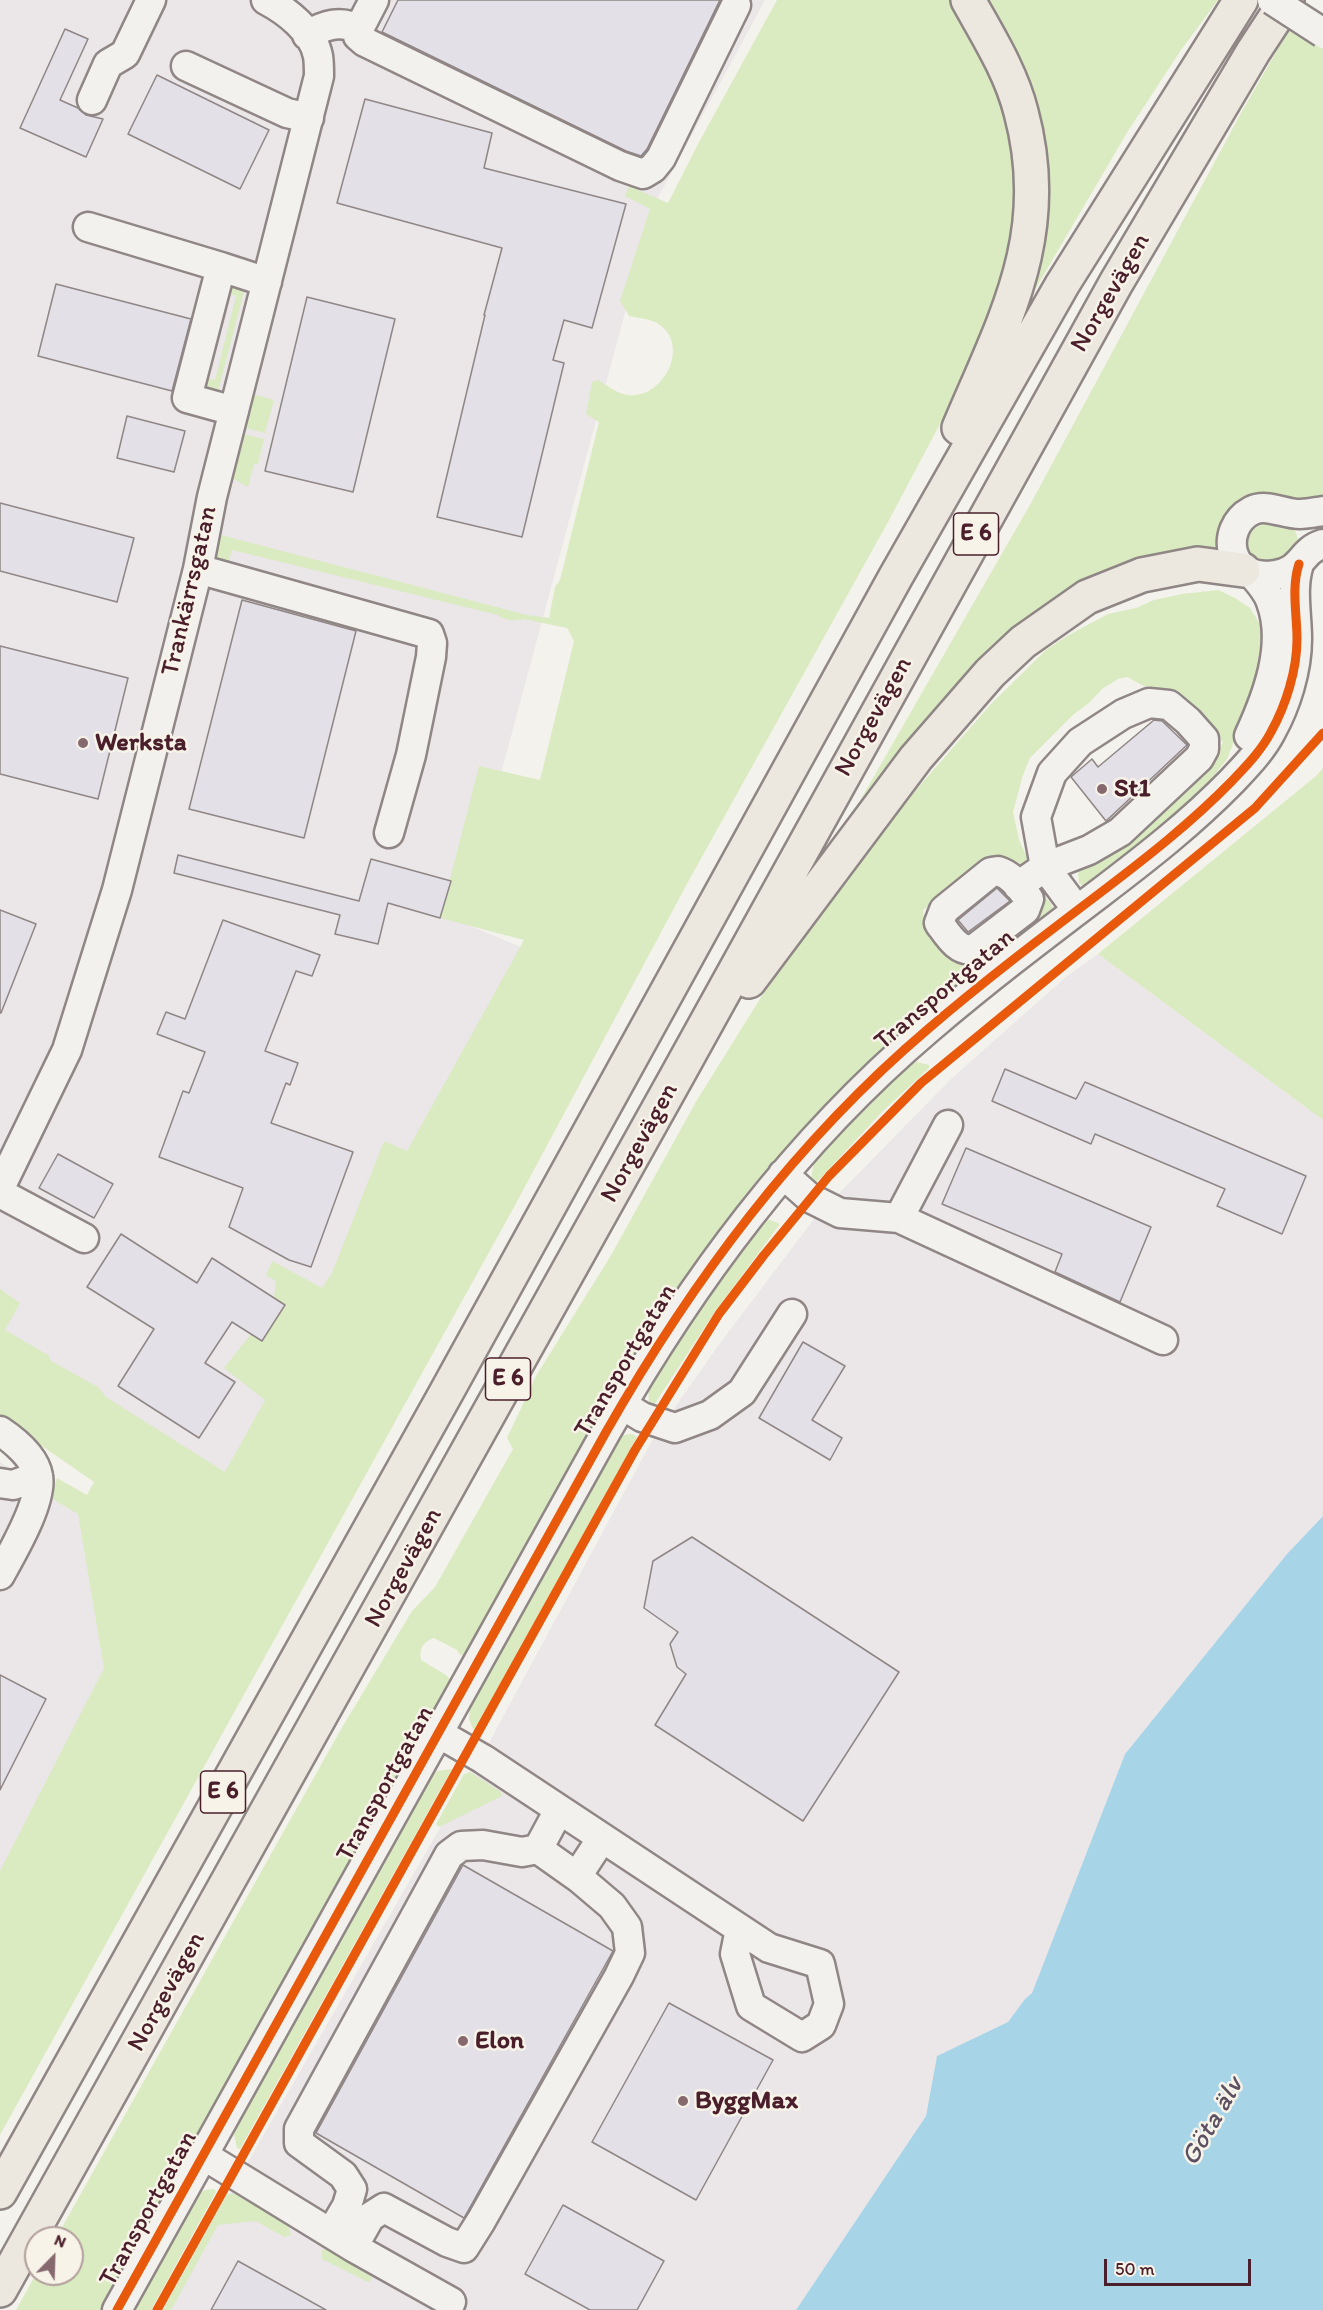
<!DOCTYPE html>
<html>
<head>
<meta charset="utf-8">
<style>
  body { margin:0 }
  #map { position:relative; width:1323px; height:2310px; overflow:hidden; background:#f4f2ec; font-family:Itim,sans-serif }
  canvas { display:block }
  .north { position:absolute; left:24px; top:2226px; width:60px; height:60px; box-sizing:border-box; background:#f7f3e8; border:2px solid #b29e9c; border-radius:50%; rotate:23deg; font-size:16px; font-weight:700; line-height:24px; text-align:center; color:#4a1f2b }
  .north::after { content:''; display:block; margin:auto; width:21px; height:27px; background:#86696f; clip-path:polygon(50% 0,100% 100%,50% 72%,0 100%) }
  .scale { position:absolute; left:1104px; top:2259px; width:147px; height:27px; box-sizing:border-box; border:3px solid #4a1f2b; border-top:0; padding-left:8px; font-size:18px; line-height:21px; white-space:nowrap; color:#4a1f2b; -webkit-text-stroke:4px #f7f3e8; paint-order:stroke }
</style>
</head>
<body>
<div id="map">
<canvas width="1323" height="2310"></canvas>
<div class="north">N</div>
<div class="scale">50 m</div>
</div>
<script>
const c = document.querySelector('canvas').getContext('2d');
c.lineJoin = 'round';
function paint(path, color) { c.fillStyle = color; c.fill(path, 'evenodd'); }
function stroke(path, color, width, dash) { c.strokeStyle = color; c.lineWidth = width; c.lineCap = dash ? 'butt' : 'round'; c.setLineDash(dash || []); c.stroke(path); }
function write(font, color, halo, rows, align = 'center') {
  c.font = font + ' Itim,sans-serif'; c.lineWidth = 5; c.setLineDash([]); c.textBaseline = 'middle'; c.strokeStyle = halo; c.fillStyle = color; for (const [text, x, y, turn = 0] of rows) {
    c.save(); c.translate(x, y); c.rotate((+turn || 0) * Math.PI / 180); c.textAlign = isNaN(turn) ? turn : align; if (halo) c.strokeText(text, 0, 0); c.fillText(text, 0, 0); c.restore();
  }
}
paint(new Path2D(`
  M0 0H765L654 205 461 922 523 948 226 1477 0 1343Z
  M1098 954 1323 1120V1516L1287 1554 1125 1754 1032 1993 1025 1999 1008 2022 937 2056 926 2116 796 2310H166L241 2174 490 1741 654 1437 718 1346 814 1219 951 1079 1066 977Z
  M0 1462 84 1515 114 1667 0 1894Z`), '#ebe6e8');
paint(new Path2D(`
  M777 0H952L984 60 1002 99 1018 172 1013 255 976 356 888 522 688 882 513 1209 0 2135V1871L104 1668 78 1514 51 1498 57 1478 87 1495 94 1482 0 1417V1289L20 1303 5 1330 48 1355 51 1361 98 1387 106 1397 225 1472 265 1400 224 1368 251 1334 262 1341 285 1305 274 1297 276 1281 266 1275 272 1261 322 1288 332 1273 384 1141 407 1151 524 940 440 918 479 766 540 780 574 641 567 628 523 619C516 622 503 620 498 615L232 550 228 564 221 561 214 553 218 536 221 535 527 615 549 618 555 587 560 580 599 422 586 414 592 382 598 380C607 385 616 393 627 395 663 400 690 347 660 325 652 319 639 318 629 316L620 301 650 209 625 196 629 186 668 203 698 144Z
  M978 0H1218L1181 50 1128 131 1026 305C1040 268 1047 233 1047 194Z
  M1290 28 1323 49V500C1314 500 1304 501 1295 500 1285 498 1276 494 1267 494 1232 492 1219 520 1216 550L1118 574 846 825 1031 503 1241 113Z
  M233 282 245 288 216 399 204 394 200 377 215 380 236 296 222 291Z
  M253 394 274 400 265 433 245 428Z
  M243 434 264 439 258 464H254L248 487 232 478Z
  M1269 523 1295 530 1299 543 1282 560 1258 564 1246 551C1246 534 1251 527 1269 523Z
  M1218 590 1235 598 1250 608 1260 624 1262 632 1255 679 1234 742 1227 759 1192 804 1091 891 1079 883 1078 873 1083 865 1197 781 1211 768 1223 742 1199 714 1172 689 1144 686 1127 677 1118 679 1102 689 1089 703 1074 714 1030 758 1023 775 1013 812 1019 840 1027 858 1021 866H1003L939 899 923 910 924 920 931 927 982 957C996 949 1040 928 1039 909 1039 906 1036 903 1035 900L1043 895 1050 902 1054 911 981 973 941 998 935 1006 865 1065 765 1174 712 1239 639 1345 468 1654 464 1656 459 1654 457 1650 434 1638C423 1642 419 1648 421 1660L446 1675 452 1681 102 2310H16L36 2274H72V2238H56L340 1731 412 1611 435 1587 513 1449 507 1438 536 1376 610 1257 697 1100 763 994 814 917 909 798 991 704 1046 650 1067 636 1108 614 1136 608 1154 600 1182 594Z
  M1323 768V1120L1098 954 1316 776Z
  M913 1061 929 1065V1068L883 1111 815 1184 811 1180 814 1160 906 1064Z
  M770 1220 780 1224 714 1313 654 1405 652 1406 649 1403 648 1386 689 1318 763 1221Z
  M632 1434 637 1437 474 1731 469 1719 470 1704 615 1441 623 1435Z
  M452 1769 240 2149 237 2148 234 2135 239 2119 429 1778 437 1771Z
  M470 1772 501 1792 502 1796 439 1827 436 1824 464 1774Z
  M214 2189 216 2192 151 2310H131L197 2195 205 2190Z
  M227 2194H235L287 2223 291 2235 284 2237 256 2221 218 2225 171 2310H163Z
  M326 2248 373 2272 371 2280 368 2282 322 2259V2251Z`), '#daebc1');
paint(new Path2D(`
  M1323 1516V2310H796L926 2116 937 2056 1008 2022 1025 1999 1032 1993 1125 1754 1287 1554Z`), '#a8d4e8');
const building = new Path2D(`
  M398 0H720L647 149 641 156 626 151 382 32Z
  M65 29 88 39 60 100 78 108 86 115 103 119 86 157 20 128Z
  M157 75 269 130 240 189 128 134Z
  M365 99 492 133 484 168 626 204 592 328 564 320 553 360 564 363 522 537 437 517 485 315H484L502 248 337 203Z
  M56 284 191 319 172 391 38 356Z
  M307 297 395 319 353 492 265 471Z
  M127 416 185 431 174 472 117 458Z
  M0 503 134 538 117 602 0 571Z
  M242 600 356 631 304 838 189 809Z
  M0 646 128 678 98 799 0 774Z
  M1154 720 1162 721 1187 745 1106 821 1071 777 1092 759 1098 767Z
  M178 855 359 901 371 859 451 881 440 918 388 903 378 944 335 934 340 915 174 873Z
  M997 888 1010 901 968 932 958 920Z
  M0 910 36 924 1 1013H0Z
  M223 920 320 955 312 976 296 971 265 1051 298 1063 290 1085 286 1083 271 1123 353 1152 311 1267 289 1260 229 1227 243 1188 159 1157 183 1091 189 1093 205 1052 157 1034 166 1012 185 1019Z
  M1005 1069 1076 1099 1085 1082 1306 1176 1282 1234 1217 1206 1225 1189 1095 1134 1091 1144 992 1101Z
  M966 1148 1151 1227 1120 1302 1055 1272 1062 1254 942 1204Z
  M58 1154 113 1184 94 1218 39 1188Z
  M121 1234 197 1283 212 1258 285 1305 262 1341 232 1322 205 1363 235 1382 199 1438 118 1386 154 1329 87 1287Z
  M803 1342 845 1366 812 1420 842 1438 830 1460 759 1418Z
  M692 1537 899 1672 803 1821 655 1725 686 1674 677 1667 670 1644 678 1632 644 1608 653 1561Z
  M0 1675 46 1699 0 1790Z
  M463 1865 613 1951 464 2218 316 2133Z
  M669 2003 773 2060 696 2200 592 2142Z
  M563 2205 664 2261 637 2310H590L525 2274Z
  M238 2261 326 2310H211Z`);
paint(building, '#e3e0e8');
stroke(building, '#8f8685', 1.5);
const minor = new Path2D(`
  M374 0 359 29 358 36 365 42 620 166 643 174 653 168 661 158 736 5
  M307 35C325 25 339 20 359 29
  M186 66 287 113 309 118
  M92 100 108 64 125 54 151 0
  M88 227 221 267
  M234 411 187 398 221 267 267 282
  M1323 511C1316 512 1308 514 1300 514 1283 514 1267 503 1251 511 1219 528 1227 583 1275 575 1303 571 1300 551 1323 544
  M198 569 429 634 432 643 431 657 411 755 389 833
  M1249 736C1267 697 1287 645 1271 602 1268 592 1260 583 1253 575
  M998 871C1012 875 1020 888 1029 899L1025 910 974 949C958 953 948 935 939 923L944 910 991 872Z
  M1018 886 1045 867 1089 850 1120 832 1199 758 1204 749V739L1188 721 1169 705 1149 703 1123 714 1080 742 1052 773 1036 817 1045 867 1077 910
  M783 1174 810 1198 840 1213 899 1218 948 1125
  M0 1188 67 1050 117 890 198 569 212 497 319 76C319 69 319 62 318 56 313 31 287 11 266 0
  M0 1193 84 1238
  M899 1218 1163 1340
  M621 1404 642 1417 675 1428 710 1415 742 1392 792 1314
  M0 1431C15 1441 35 1458 38 1476 43 1501 12 1553 0 1575
  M0 1483 13 1485 38 1476
  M438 1733 483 1759 769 1948 820 1964 829 2004 821 2025 802 2037 751 2006 735 1954 740 1929
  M538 1849 579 1878
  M203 2155 353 2247 451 2302
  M331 2233 347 2206 352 2189 343 2175 299 2143V2129L449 1855 461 1846 483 1845 522 1852 538 1849 559 1810
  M353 2247 370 2217 384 2208 447 2242 464 2248 481 2221 619 1976 630 1953 627 1927 612 1906 579 1878 583 1867 602 1838
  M117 2310 606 1432C692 1281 795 1142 928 1029 984 981 1042 937 1100 893 1146 858 1191 823 1232 781 1246 766 1261 751 1271 732 1286 705 1297 670 1297 639 1297 614 1291 588 1299 564`);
const highway = new Path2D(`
  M959 428C1005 319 1054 234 1021 112 1011 72 988 36 968 0
  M749 981 916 758 990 673 1023 642 1087 597 1142 575 1198 564 1243 570
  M0 2192 446 1393 895 578 1062 285 1241 0
  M0 2290 677 1076 1116 283 1253 52 1287 0`);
stroke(minor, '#8f8685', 33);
stroke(highway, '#8f8685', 38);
stroke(minor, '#f2f1ed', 28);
stroke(highway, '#ece8df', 33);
const minorBridge = new Path2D(`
  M1272 0 1323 33`);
stroke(minorBridge, '#8f8685', 33, []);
stroke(minorBridge, '#f2f1ed', 28);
stroke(new Path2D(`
  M117 2310 606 1432C692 1281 795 1142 928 1029 984 981 1042 937 1100 893 1146 858 1191 823 1232 781 1246 766 1261 751 1271 732 1286 705 1297 670 1297 639 1297 614 1291 588 1299 564
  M157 2310 635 1450 719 1314 764 1255 829 1176 921 1083 1255 808 1323 733`), '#e8590c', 9);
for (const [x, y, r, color] of [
  [83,743,6,"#86696f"],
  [1102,789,6,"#86696f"],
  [463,2041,6,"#86696f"],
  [683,2101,6,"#86696f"]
]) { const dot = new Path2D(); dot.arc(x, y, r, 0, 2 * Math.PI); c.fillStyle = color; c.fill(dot); stroke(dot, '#f7f3e8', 2); }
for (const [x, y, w] of [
  [976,534,45],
  [508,1379,45],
  [223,1792,45]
]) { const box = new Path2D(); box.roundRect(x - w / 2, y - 21, w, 42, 4.5); c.fillStyle = '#f7f3e8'; c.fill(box); stroke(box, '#4a1f2b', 1.5); }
write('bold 24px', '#4a1f2b', null, [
  ["E 6",976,534],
  ["E 6",508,1379],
  ["E 6",223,1792]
]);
write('26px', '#4a1f2b', '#f7f3e8', [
  ["Norgevägen",1111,293,-60],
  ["Trankärrsgatan",190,591,-77],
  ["Norgevägen",874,717,-61],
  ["Transportgatan",945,990,-40],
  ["Norgevägen",640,1143,-61],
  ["Transportgatan",626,1361,-59],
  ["Norgevägen",404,1568,-61],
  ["Transportgatan",386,1784,-61],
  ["Norgevägen",167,1992,-61],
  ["Transportgatan",149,2209,-61]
]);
write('bold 26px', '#4a1f2b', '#f7f3e8', [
  ["Werksta",95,743],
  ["St1",1114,789],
  ["Elon",475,2041],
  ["ByggMax",695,2101]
], 'left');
write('italic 27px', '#5c5163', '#f7f3e8', [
  ["Göta älv",1213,2122,-60]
]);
</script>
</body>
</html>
